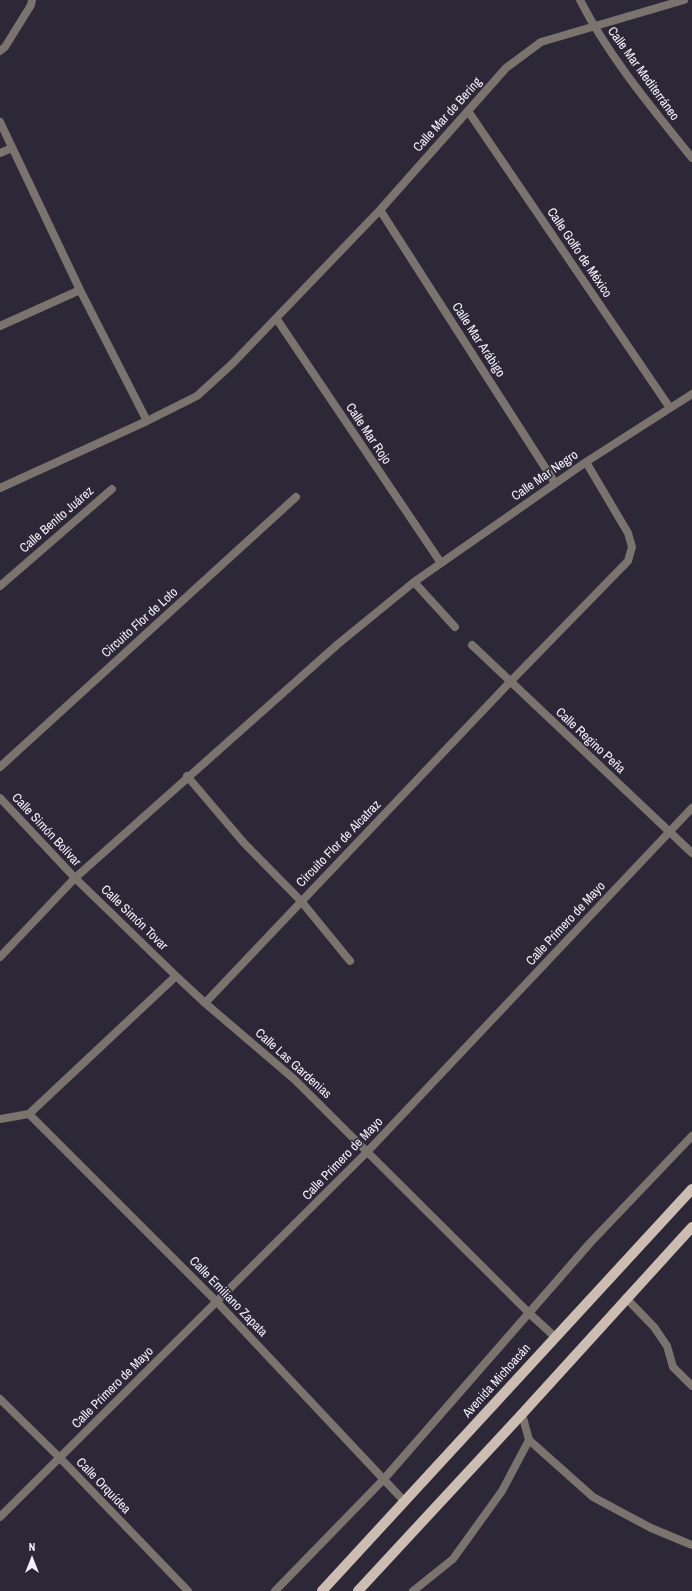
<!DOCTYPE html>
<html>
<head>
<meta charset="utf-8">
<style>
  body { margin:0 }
  #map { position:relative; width:692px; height:1591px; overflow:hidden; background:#2d2837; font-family:"Archivo Narrow",sans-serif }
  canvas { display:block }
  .north { position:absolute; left:12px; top:1539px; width:40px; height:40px; -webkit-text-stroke:3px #2d2837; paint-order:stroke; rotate:0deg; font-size:11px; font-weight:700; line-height:16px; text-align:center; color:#f3f0fb }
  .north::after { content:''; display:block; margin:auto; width:14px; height:18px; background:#f3f0fb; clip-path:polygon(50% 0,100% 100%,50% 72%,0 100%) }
</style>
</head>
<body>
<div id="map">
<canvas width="692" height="1591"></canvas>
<div class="north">N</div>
</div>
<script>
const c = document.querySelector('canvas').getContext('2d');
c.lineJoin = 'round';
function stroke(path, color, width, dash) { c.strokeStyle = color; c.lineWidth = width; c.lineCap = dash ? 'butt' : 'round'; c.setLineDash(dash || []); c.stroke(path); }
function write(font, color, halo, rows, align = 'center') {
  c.font = font + ' "Archivo Narrow",sans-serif'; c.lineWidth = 3; c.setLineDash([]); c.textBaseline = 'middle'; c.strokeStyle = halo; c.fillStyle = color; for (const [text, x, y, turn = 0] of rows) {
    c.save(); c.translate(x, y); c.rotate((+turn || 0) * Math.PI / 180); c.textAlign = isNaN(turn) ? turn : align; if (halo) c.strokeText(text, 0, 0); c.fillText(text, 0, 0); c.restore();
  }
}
stroke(new Path2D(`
  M626 1298 654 1327 667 1346 673 1367 692 1386
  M529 1440 593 1497 651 1528 692 1545`), '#7b736e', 8);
stroke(new Path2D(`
  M580 0C609 57 652 108 692 158
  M0 51 5 47 31 5 32 0
  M468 111 670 408
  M0 122 80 290 147 421
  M0 153 12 148
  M380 210 555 483
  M276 318 441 563
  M0 326 80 290
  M0 488 147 421 197 396 232 364 380 210 506 68 541 42 684 0
  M414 582 455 627
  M0 586 112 489
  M472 645 692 853
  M0 767 296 497
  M187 776 244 843 301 901 350 961
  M0 798 75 878 176 976 205 1003 294 1079 530 1314 554 1336
  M0 957 75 878 338 644 414 582 586 462 692 394
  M205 1003 510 682 628 561 632 547 628 533 586 462
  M29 1114 217 1302 405 1502
  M0 1119 29 1114 176 976
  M0 1399 60 1458 188 1591
  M0 1517 367 1152 692 808
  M275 1591 384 1479 590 1243 692 1136
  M413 1591 453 1559 502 1491 529 1440 522 1414`), '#7b736e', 8);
stroke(new Path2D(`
  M322 1591C446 1458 568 1322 692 1189
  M358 1591 522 1414 692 1227`), '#cdbcb1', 10);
write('13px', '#f3f0fb', '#2d2837', [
  ["Calle Mar Mediterráneo",643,74,54],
  ["Calle Mar de Bering",448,115,-48],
  ["Calle Golfo de México",579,253,56],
  ["Calle Mar Arábigo",478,340,57],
  ["Calle Mar Rojo",368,434,56],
  ["Calle Mar Negro",545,476,-35],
  ["Calle Benito Juárez",57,520,-41],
  ["Circuito Flor de Loto",140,623,-42],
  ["Calle Regino Peña",590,741,43],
  ["Calle Simón Bolívar",46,830,47],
  ["Circuito Flor de Alcatraz",339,844,-46],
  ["Calle Simón Tovar",134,918,44],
  ["Calle Primero de Mayo",566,924,-47],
  ["Calle Las Gardenias",293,1064,42],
  ["Calle Primero de Mayo",343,1159,-46],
  ["Calle Emiliano Zapata",228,1297,46],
  ["Avenida Michoacán",497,1381,-48],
  ["Calle Primero de Mayo",113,1388,-45],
  ["Calle Orquídea",103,1486,46]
]);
</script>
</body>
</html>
